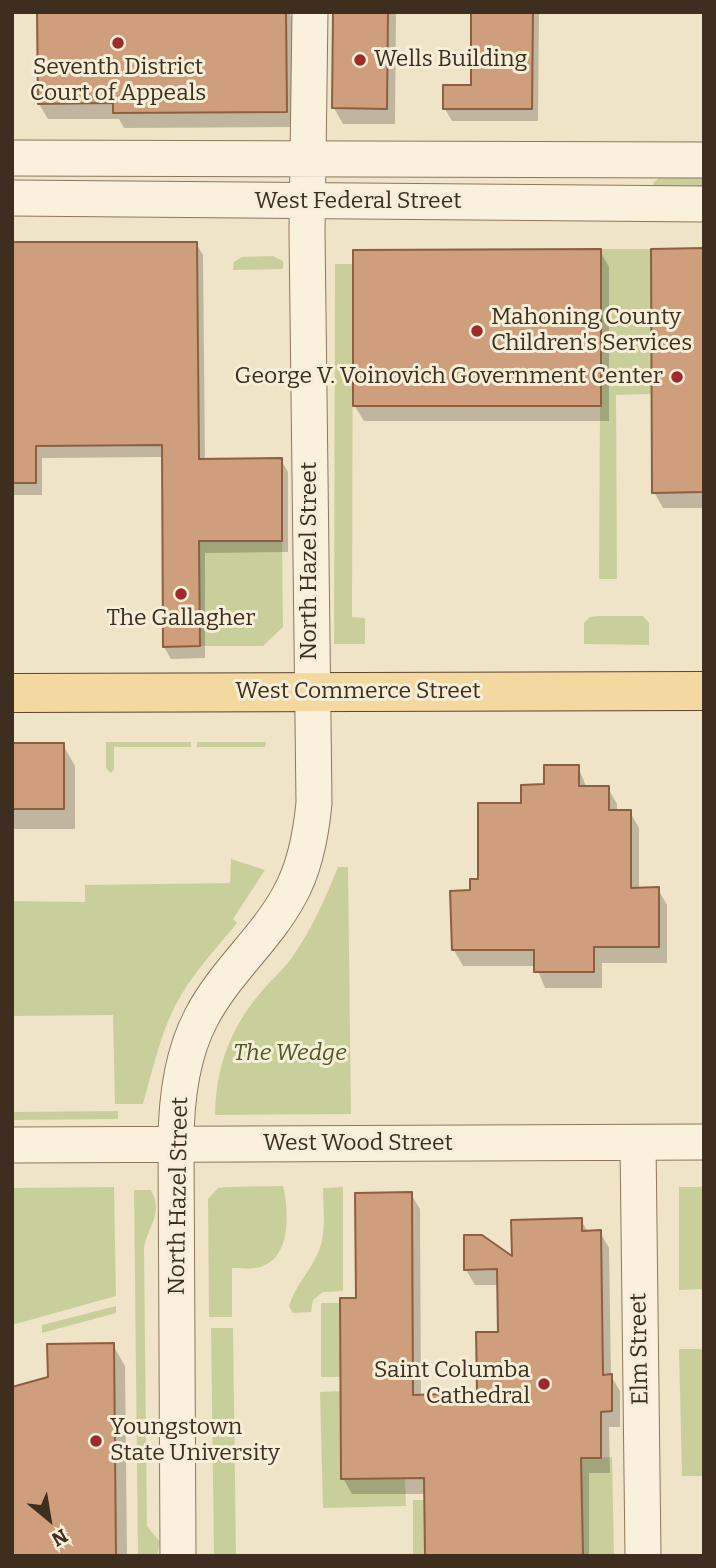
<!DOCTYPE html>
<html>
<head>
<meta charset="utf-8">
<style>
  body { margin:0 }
  #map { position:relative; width:716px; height:1568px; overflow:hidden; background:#f0e4c8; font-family:Bitter,serif }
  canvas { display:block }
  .frame { position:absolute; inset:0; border:14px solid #3d2e20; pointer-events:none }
  .north { position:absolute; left:14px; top:1484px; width:70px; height:70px; -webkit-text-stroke:5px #f7eed8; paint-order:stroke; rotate:150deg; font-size:19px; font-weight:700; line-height:28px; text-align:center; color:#3d2e20 }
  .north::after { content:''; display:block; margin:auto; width:24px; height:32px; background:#3d2e20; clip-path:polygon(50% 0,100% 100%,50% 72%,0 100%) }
</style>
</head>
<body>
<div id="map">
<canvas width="716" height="1568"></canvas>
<div class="frame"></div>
<div class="north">N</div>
</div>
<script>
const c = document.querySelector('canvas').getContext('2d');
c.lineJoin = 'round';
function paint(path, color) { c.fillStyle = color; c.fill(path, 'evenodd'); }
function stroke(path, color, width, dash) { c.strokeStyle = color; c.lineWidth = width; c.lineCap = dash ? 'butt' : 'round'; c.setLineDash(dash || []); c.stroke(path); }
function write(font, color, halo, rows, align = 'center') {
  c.font = font + ' Bitter,serif'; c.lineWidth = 6; c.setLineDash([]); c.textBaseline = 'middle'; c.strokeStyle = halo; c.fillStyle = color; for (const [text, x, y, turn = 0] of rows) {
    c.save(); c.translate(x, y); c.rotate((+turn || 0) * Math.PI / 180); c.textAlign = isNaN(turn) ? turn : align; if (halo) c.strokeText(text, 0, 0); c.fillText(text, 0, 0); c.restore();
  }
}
paint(new Path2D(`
  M704 171V189L654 187 653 183 660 177Z
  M601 249H651V394L616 395 617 579H599Z
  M273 256 283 261V269L233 270 234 262 242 257Z
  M335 264H353L352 617 365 618V644H334Z
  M282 541 283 627 263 646H200L199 542Z
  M599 616H643L649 623V645L584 644V623L590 617Z
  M106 742H191V747H114V769L111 773 106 768Z
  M197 742H266L265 747H197Z
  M231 859 265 870 233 919 237 923C215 950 191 975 175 1006 160 1036 152 1071 143 1104H115L113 1015 12 1016V901L85 902V885L230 883Z
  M338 867H348L351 1114 215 1115C216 1067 230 1028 262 991 271 980 282 971 291 959 311 931 325 899 338 867Z
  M118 1111V1119L12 1120V1112Z
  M283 1186C289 1210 292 1258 260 1267 252 1270 240 1268 232 1268V1317H209L208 1199 218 1188 226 1187Z
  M114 1187 116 1296 12 1325V1188Z
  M343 1187V1291L323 1292 313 1300 311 1312 293 1313 289 1306C296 1284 309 1273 318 1253 327 1234 323 1208 323 1188Z
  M679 1187H704V1289L679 1290Z
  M134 1190H151C164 1214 148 1225 144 1248L147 1526 160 1542 157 1556H138Z
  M321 1303H340V1377H321Z
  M116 1306V1313L42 1333V1325Z
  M211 1328H233L236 1556H214Z
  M679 1349H704V1476H682Z
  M341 1391V1479L405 1478 406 1506 323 1508 320 1392Z
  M612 1457 614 1556H583L581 1458Z
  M413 1500H425V1556H413Z`), '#c9cf9b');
paint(new Path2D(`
  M289 12 294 22 295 127 124 128 119 119H48L39 104V13Z
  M334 12H396L395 124H343L334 108Z
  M473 12H539L538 121H452L445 109 472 86Z
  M702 12H704V113L702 109Z
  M196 243 203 255 205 461 281 460 288 472V552L205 553V658L171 659 164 647 163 457 42 458V495H12V244Z
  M704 250V508H663L654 492Z
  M600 251 609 267V421H364L354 405Z
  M12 745H63L75 766V829H12Z
  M578 767 587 788H608L617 804V812H630L639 828V889H658L667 905V963H602V988H545L536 966H463L454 950 471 892 522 805Z
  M411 1194 420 1209 421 1396 479 1395 500 1333 499 1285H475L466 1270 514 1259 581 1220 588 1232H600L609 1248 611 1376 620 1391V1427H609L610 1473H589V1556H426V1494H352L343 1478 358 1299Z
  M113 1345 125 1366 127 1556H12L50 1378Z`), '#0003');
const building = new Path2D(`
  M37 12H286L287 112 113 113V103L38 104Z
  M333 12H388L387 109 332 108Z
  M471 12H533L532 109H443V85H471Z
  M12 242H197L199 459 282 458V541H199L200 646 163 647 162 445 36 446V483H12Z
  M704 248V492L652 493 651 249Z
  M601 249V406H353V250Z
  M12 743H64V809H12Z
  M544 765H579V786H609V810H631V888L659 887V947H594V972H534V950H452L450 891 470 890V879H478V803H521V785L544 784Z
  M412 1192 413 1395 477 1393 476 1332H498L497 1269 464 1270V1235H482L512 1256 511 1220 582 1218V1231L601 1230 603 1375 612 1374V1411L601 1412V1458H581L583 1556H425L424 1478 341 1479 340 1298H356L355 1193Z
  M114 1343 116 1556H12V1387L48 1377 47 1344Z`);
paint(building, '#cf9f7d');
stroke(building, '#8d5f41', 2);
const minor = new Path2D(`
  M12 158 704 160
  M12 198 704 204
  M638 1143 643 1556
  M12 1145 704 1142
  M178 1556 176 1144C176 1102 181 1056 201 1018 224 973 265 940 289 896 305 868 311 835 314 803L307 231 310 12`);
const major = new Path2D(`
  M12 693 704 691`);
stroke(minor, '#8d765c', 37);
stroke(major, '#5b4430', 40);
stroke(minor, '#faf1dc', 35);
stroke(major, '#f3d9a0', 38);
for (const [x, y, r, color] of [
  [118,43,7,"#9e2a2b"],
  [360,60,7,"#9e2a2b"],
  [477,331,7,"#9e2a2b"],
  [677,377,7,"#9e2a2b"],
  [181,594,7,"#9e2a2b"],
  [544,1384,7,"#9e2a2b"],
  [96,1441,7,"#9e2a2b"]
]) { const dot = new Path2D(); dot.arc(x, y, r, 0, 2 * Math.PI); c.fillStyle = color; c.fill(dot); stroke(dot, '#f7eed8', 2.5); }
write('23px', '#3d2e20', '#f7eed8', [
  ["Wells Building",374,60],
  ["Seventh District",118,68,"center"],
  ["Court of Appeals",118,94,"center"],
  ["Mahoning County",491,318],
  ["Children's Services",491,344],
  ["George V. Voinovich Government Center",663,377,"right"],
  ["The Gallagher",181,619,"center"],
  ["Saint Columba",530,1371,"right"],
  ["Cathedral",530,1397,"right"],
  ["Youngstown",110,1428],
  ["State University",110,1454]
], 'left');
write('23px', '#3d2e20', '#f7eed8', [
  ["West Federal Street",358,202],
  ["North Hazel Street",310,561,-90],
  ["West Commerce Street",358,692],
  ["West Wood Street",358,1144],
  ["North Hazel Street",179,1196,-89],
  ["Elm Street",640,1349,-91]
]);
write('italic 23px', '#4d5a26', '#f7eed8', [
  ["The Wedge",290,1054]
]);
</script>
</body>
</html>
